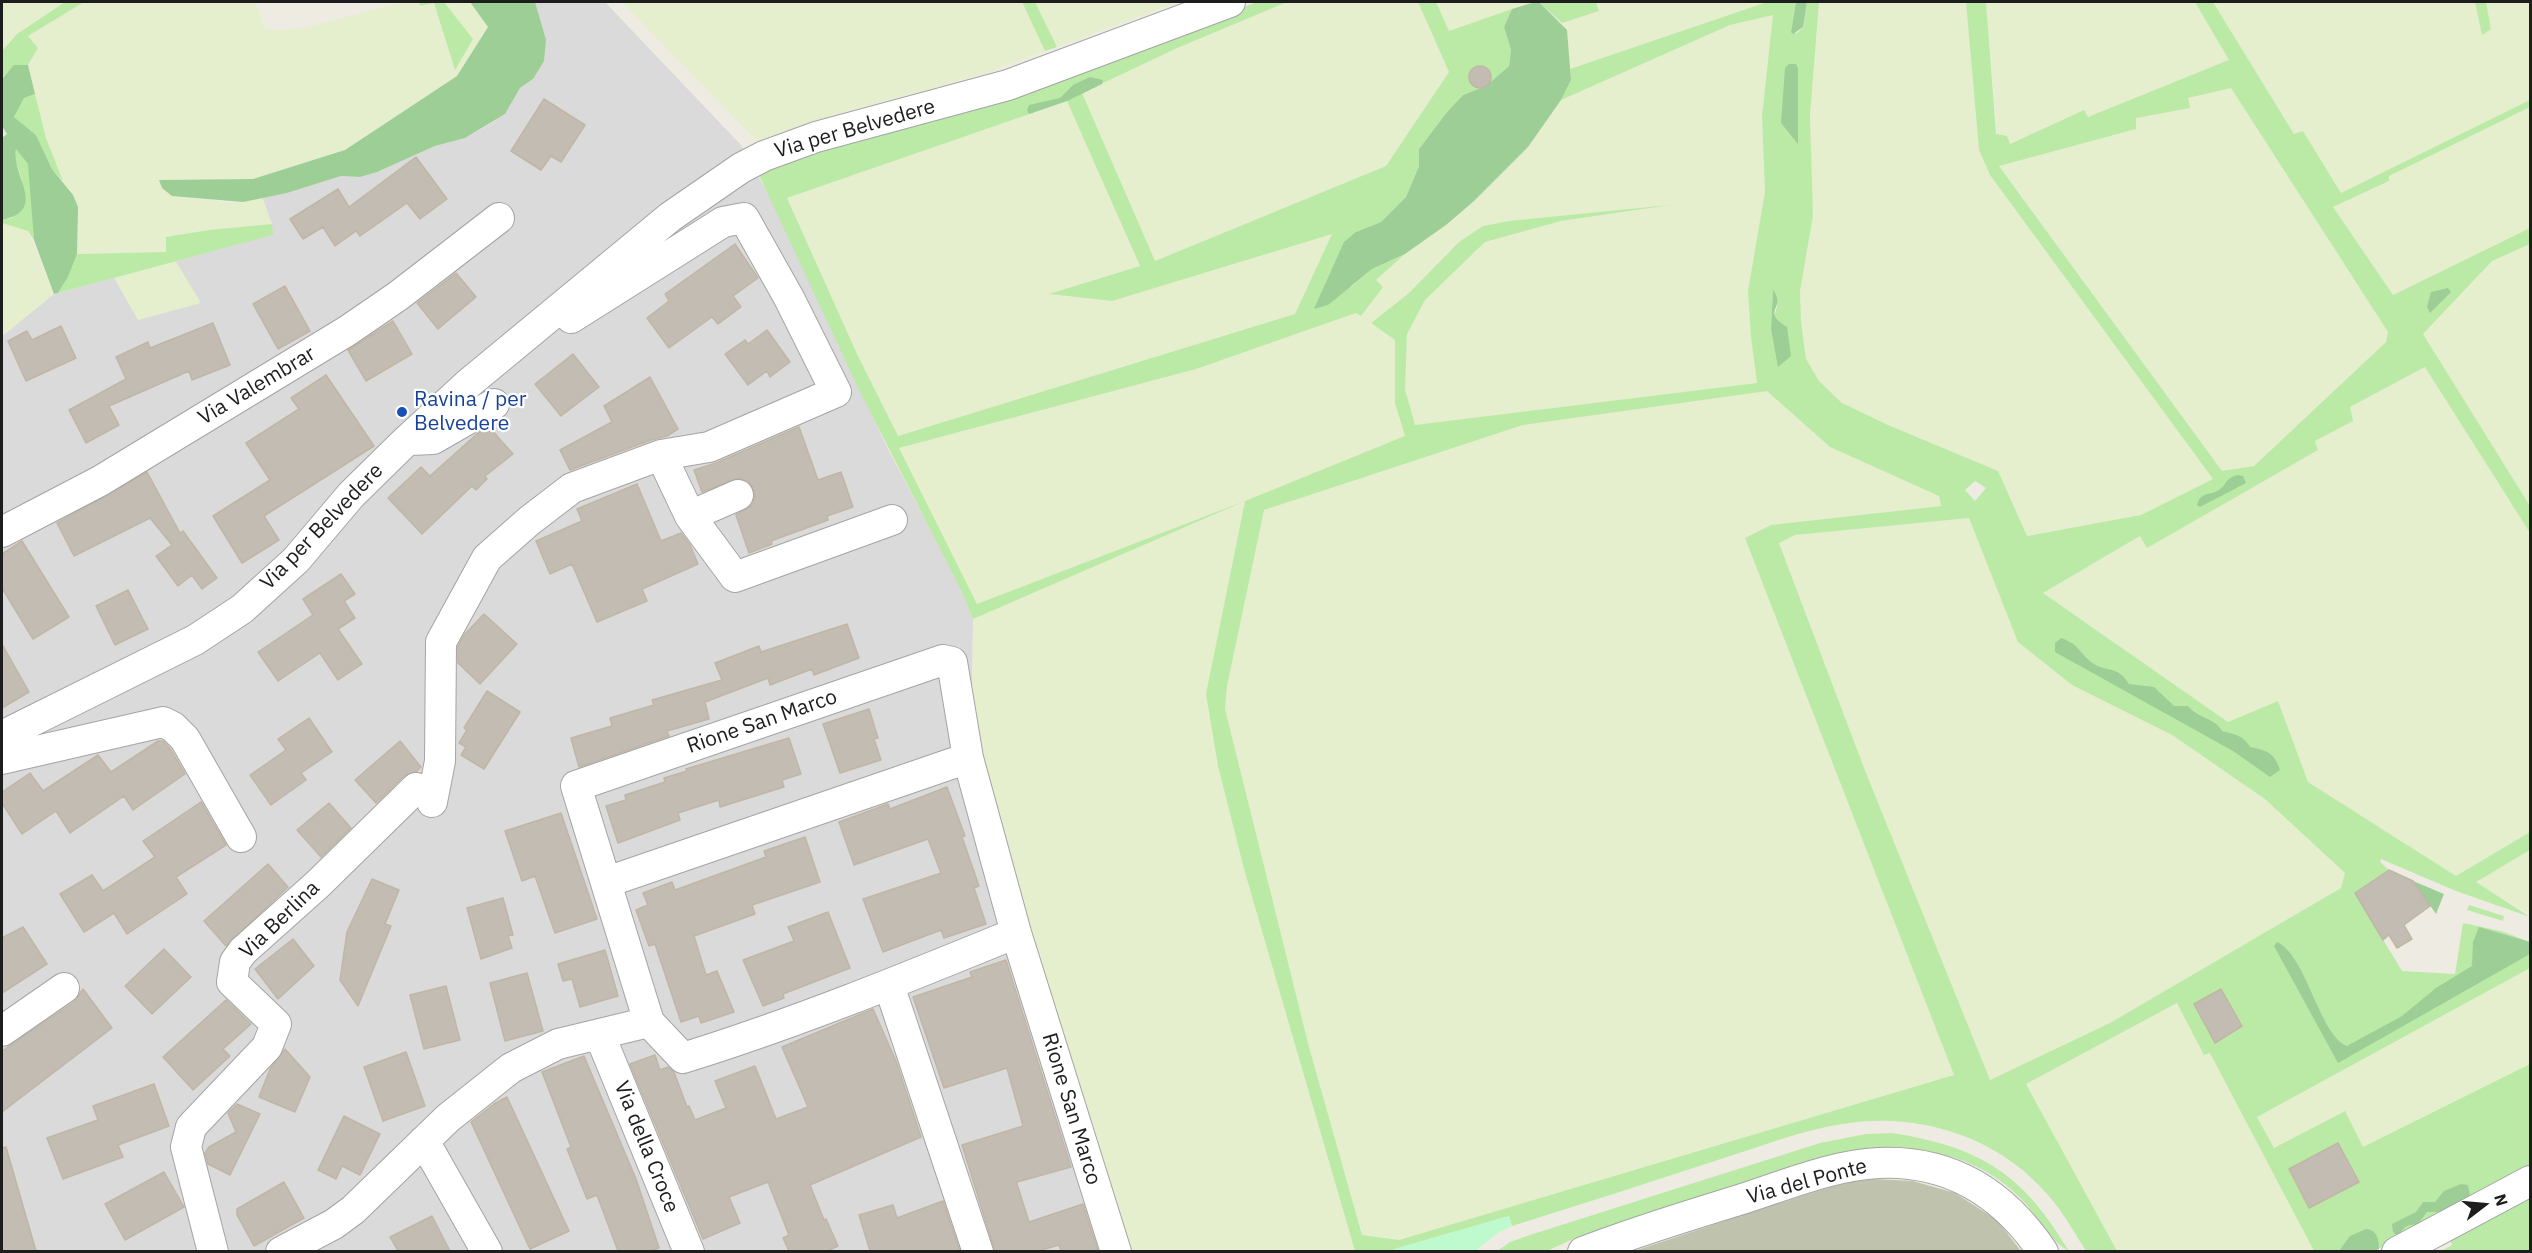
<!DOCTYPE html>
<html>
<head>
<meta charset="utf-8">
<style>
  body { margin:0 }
  #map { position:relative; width:2532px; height:1253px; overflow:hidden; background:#eeece2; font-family:"IBM Plex Sans",sans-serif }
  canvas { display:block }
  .frame { position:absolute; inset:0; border:3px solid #1d1d1d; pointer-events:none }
  .north { position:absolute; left:2454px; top:1175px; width:60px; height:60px; -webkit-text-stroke:4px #fff; paint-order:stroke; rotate:74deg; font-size:16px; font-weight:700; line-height:24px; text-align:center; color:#1d1d1d }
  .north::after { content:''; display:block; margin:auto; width:21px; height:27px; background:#1d1d1d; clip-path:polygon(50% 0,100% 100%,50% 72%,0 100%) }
</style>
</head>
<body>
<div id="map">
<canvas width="2532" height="1253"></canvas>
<div class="frame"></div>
<div class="north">N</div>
</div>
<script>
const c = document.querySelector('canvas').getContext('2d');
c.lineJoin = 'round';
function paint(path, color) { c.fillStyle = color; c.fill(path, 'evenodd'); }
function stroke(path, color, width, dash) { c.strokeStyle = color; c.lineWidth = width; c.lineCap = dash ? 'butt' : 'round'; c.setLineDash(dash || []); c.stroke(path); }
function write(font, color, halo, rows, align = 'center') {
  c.font = font + ' "IBM Plex Sans",sans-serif'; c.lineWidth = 4.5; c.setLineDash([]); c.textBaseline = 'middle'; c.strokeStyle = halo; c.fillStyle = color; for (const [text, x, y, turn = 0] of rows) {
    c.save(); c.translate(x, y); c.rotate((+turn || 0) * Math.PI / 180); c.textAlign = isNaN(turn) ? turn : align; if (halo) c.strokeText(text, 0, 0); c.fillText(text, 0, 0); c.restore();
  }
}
paint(new Path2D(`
  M535 2H605L741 145 773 203 886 445 961 588 973 619 972 688 1125 1251 2 1252V336L54 294 272 235V224L262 197 287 193 341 176 359 177 377 172 435 146 465 138 488 125 505 114 520 88 533 79Z`), '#dbdada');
paint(new Path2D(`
  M1873 1179 1913 1181 1955 1193 1997 1220 2021 1251 1631 1252 1842 1182Z`), '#bfc3ae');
paint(new Path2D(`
  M2 2H65L17 34 2 51Z
  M84 2H255L265 29 276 30 306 28 401 2H419L421 6 434 3 454 69 473 39 444 2H470L488 26 457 76 345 150 253 179 160 180 172 196 225 202H243L262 197 272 224 209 230 167 237 166 252 77 254 78 226 73 195 63 181 46 138 28 65 38 48 27 36Z
  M622 2H1022L1045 51 983 74 833 115 757 141Z
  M1035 2H1178L1057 47Z
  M1287 2H1418L1449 72 1386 166 1154 261 1082 93 1175 49Z
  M1436 2H1535L1449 31Z
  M1596 2H1767L1570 69 1567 31 1562 23 1599 11Z
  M1819 2H1966L1979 150 1990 175 2213 479 2141 515 2026 536 1998 471 1888 425 1842 403 1819 381 1806 359 1801 322 1800 291 1813 216 1810 115Z
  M1986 2H2195L2230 60 2088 118 2084 110 2010 144 1997 134Z
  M2213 2H2475L2482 34 2491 29 2486 2H2530V100L2341 193 2303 131 2294 134Z
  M1774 15 1762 116 1765 192 1758 237 1751 337 1757 383 1415 426 1405 389 1407 334 1425 300 1485 242 1561 221 1653 208 1509 221 1483 226 1459 242 1409 293 1371 323 1395 340V403L1406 436 1245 501 1206 694 1218 766 1244 869 1355 1251H1125L988 785 972 688 973 619 1227 508 977 604 899 448 1196 369 1356 313 1361 316 1376 280 1405 254 1446 225 1474 201 1528 147 1561 100 1730 25Z
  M2231 88 2388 332 2386 342 2254 466 2222 471 1999 165 2135 129 2136 118 2189 108 2187 98Z
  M1067 101 1140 266 1051 295 1112 301 1333 233 1295 314 898 436 857 354 787 198Z
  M2530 107V228L2392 295 2333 207 2389 182 2388 176Z
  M2 223 28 231 54 294 2 336Z
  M2530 244V506L2423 334 2492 261Z
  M175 260 201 303 138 320 113 276Z
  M2426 367 2530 533V832L2456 876 2308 782 2278 701 2228 722 2043 593 2140 536 2148 547 2318 450 2315 441 2353 421 2350 407Z
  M1767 390 1830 447 1939 496 1941 506 1771 525 1745 538 1954 1075 1399 1240 1362 1235 1309 1047 1225 709 1227 686 1263 510 1523 425Z
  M1969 518 2019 642 2072 685 2172 735 2265 799 2345 873 2341 888 2110 1023 1989 1080 1864 768 1779 542 1795 535Z
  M2530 850V915L2475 882Z
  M2530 968V1064L2363 1147 2344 1111 2274 1148 2257 1117Z
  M2178 1003 2205 1055 2210 1052 2314 1251H2117L2044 1118 2026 1084Z`), '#e5eecd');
paint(new Path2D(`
  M65 2H84L28 36 38 48 28 65 14 66 2 78V51L17 34Z
  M419 2H444L473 39 455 70 434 3 420 6Z
  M1022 2H1035L1057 47 1045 51Z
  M1257 2H1287L1175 49 1082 93 1155 261 1386 166 1449 72 1418 2H1436L1449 31 1512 9 1504 27 1511 50 1509 66 1486 86 1463 95 1447 112 1419 149V166L1406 197 1381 222 1356 232 1351 287 1372 269 1405 254 1376 280 1383 287 1361 316 1356 313 1196 369 899 448 977 604 1245 501 1405 436 1395 403V340L1371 323 1409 293 1459 242 1483 226 1509 221 1670 205 1561 221 1485 242 1425 300 1407 334 1405 389 1415 425 1757 383 1751 337 1748 291 1765 192 1762 116 1773 15 1730 25 1561 100 1571 80 1570 69 1767 2H1796L1791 32 1797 33 1803 27 1807 2H1819L1810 115 1813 216 1800 291 1801 322 1806 359 1819 381 1842 403 1888 425 1998 471 2027 536 2141 515 2213 479 1990 175 1979 150 1966 2H1986L1996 134 2007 136 2010 144 2084 110 2088 117 2229 60 2195 2H2213L2294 134 2303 131 2341 193 2530 100V107L2389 176V181L2333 207 2393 295 2530 228V244L2492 261 2423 334 2530 506V533L2425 367 2350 407 2353 421 2315 441 2318 450 2147 548 2140 536 2043 593 2228 722 2278 701 2308 782 2456 876 2530 832V850L2476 882 2530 917 2456 891 2381 859 2380 862 2389 870 2355 893 2402 971 2455 974 2463 923 2501 931 2530 942V968L2257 1117 2274 1148 2345 1111 2363 1147 2530 1064V1170L2374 1251H2314L2210 1053 2204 1055 2177 1003 2026 1084 2117 1251H2086C2074 1232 2063 1212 2048 1195 1998 1136 1917 1111 1842 1124 1802 1130 1763 1146 1724 1158 1653 1181 1583 1204 1512 1226L1509 1216 1395 1249V1251H1355L1244 869 1218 766 1206 694 1245 501 973 619 960 588 859 390 758 173 781 162 1076 70ZM1785 69 1796 108 1798 143ZM2231 88 2388 332 2386 342 2254 466 2222 471 1999 166 2136 129V118L2190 108 2188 98ZM1067 101 1140 266 1049 294 1112 301 1332 234 1295 314 898 436 857 354 787 198ZM1773 291 1777 307 1774 316 1777 322 1781 323 1790 356 1779 366 1771 329ZM1767 391 1830 447 1939 496 1941 506 1771 525 1745 538 1954 1075 1399 1240 1362 1235 1309 1047 1225 709 1227 686 1264 510 1523 425ZM1975 481 1986 488 1975 501 1965 490ZM1969 518 2018 642 2072 685 2172 735 2265 799 2345 873 2341 888 2110 1023 1990 1080 1864 768 1779 543 1795 535Z
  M1539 2H1596L1599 11 1562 23Z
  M2475 2H2486L2491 29 2482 35Z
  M35 94 46 138 63 181 52 169 36 135 14 117 24 98Z
  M16 148 28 164 31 176 34 240 28 231 2 223V220L12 218 22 180 15 159Z
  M272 224 273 235 58 293 68 277 77 254 166 252V237L209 230Z
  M2469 905 2504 916 2503 921 2467 910Z
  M1892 1133C1981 1147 2023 1174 2069 1251 2051 1242 2040 1220 2026 1204 1979 1151 1903 1138 1837 1155L1571 1240 1547 1251 1496 1252 1510 1242 1533 1234 1820 1143 1866 1134Z
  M2530 1195V1251L2439 1252 2452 1245 2450 1237Z`), '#bbeaa7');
paint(new Path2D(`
  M470 2H535L546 40 544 61 533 79 520 88 505 114 465 138 435 146 377 172 360 177 341 176 287 193 243 202 172 196 162 188 159 180 253 179 345 150 457 76 488 27Z
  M1535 2H1539L1567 30 1571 80 1561 100 1528 147 1474 201 1446 225 1405 254 1372 269 1328 305 1314 309 1344 242 1356 232 1381 222 1406 197 1419 166V149L1447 112 1463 95 1486 86 1509 66 1511 50 1504 27 1512 9Z
  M1796 2H1807L1803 27 1793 34 1791 32Z
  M1789 64H1796L1798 68V144L1781 123 1785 68Z
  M14 65H28L35 94 24 98 14 117 36 135 52 169 73 195 78 207 77 254 68 277 58 293 54 294 34 240 28 164 16 149C11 176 49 210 2 220V138L7 134 2 126V79Z
  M1090 77 1103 80 1102 84 1067 101 1029 114 1027 110 1029 105 1060 98 1073 85Z
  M2448 288 2451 292 2430 313 2427 307 2431 292Z
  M1773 290C1787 309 1760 310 1787 327L1791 356 1778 367 1771 329Z
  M2237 475 2243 476 2246 483 2200 507 2197 505C2201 491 2210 496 2219 490 2228 484 2223 480 2237 475Z
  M2061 638C2081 645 2079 654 2094 664 2109 673 2117 665 2129 684L2154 687 2174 706H2188C2200 720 2214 717 2222 731 2235 735 2242 734 2250 747 2266 750 2275 753 2280 770L2270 777 2233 751 2055 652V643Z
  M2413 881 2444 894 2436 914Z
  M2479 927 2530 942V954L2338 1063 2274 946 2277 942C2307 956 2319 1035 2347 1046L2402 1016 2436 988 2472 966 2473 942Z
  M2461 1184 2468 1185 2470 1196 2443 1212H2427L2417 1225C2406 1224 2403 1228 2398 1237L2393 1232 2392 1224 2416 1212 2423 1202H2435L2444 1191Z
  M2366 1229C2377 1230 2379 1239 2379 1249L2374 1251H2339L2350 1236Z`), '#9cce96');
paint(new Path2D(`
  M1509 1216 1512 1226 1499 1232 1475 1251H1395L1394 1249Z`), '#beface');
const building = new Path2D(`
  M1469 77a11 11 0 1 1 22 0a11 11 0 1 1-22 0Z
  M544 99 585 125 561 162 551 156 541 170 511 151Z
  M416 157 447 199 420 219 407 203 360 236 356 231 335 246 323 227 303 239 290 219 338 189 349 207Z
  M735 244 758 278 733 296 741 307 718 324 712 317 669 348 647 318 669 301 665 294Z
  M456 273 476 297 438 329 417 303Z
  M285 286 310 331 278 349 253 304Z
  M393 321 412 354 366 381 348 350Z
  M213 323 230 365 192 380 189 371 109 406 119 425 86 443 69 410 126 379 116 357 148 342 150 348Z
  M61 326 76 358 26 381 8 341 27 331 32 340Z
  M767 330 790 362 770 377 767 371 748 385 725 354 745 340 748 344Z
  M573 354 599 387 561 416 535 384Z
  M326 375 374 446 264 516 279 540 242 563 213 516 270 480 246 443 299 409 291 398Z
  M650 377 678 429 667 436 651 440 570 470 560 450 612 422 604 406Z
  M489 427 513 454 485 476 487 479 476 490 472 486 422 534 388 498 421 467 430 476 478 433Z
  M799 427 818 480 841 472 853 507 827 516 828 520 771 541 772 544 749 553 736 515 752 505 755 496 753 488 748 481 739 478 702 492 694 470 716 463Z
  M147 472 180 533 183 531 217 578 202 589 192 575 178 586 156 556 172 545 150 518 74 556 57 523Z
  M637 484 661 541 681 533 690 545 698 564 642 589 647 601 597 622 572 564 550 574 536 541 582 521 577 509Z
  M22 541 69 617 33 639 2 588V554Z
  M341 574 355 594 344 601 355 618 338 629 362 664 338 680 320 653 278 681 258 652 313 615 303 599Z
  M128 590 148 629 115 645 96 606Z
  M484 614 517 644 480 684 458 663V646L464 635Z
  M847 624 859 658 814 675 812 669 770 685 768 678 705 702 709 719 667 731 669 736 579 767 571 738 612 726 610 718 654 705 652 700 722 680 715 663 759 646 761 652Z
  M2 644 29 692 2 708Z
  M487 691 520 712 484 769 461 755 466 747 459 743 467 730 464 728Z
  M869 709 878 738 874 739 881 760 840 773 823 724Z
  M309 718 332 752 301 773 306 780 271 805 250 775 286 750 278 739Z
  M789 738 801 774 782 780 784 787 720 807 719 800 678 813 680 820 618 843 606 806 626 800 625 795 665 782 664 778 687 771 686 769Z
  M158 741H163L171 750 185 774 133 810 124 796 70 833 56 811 22 834 2 803V792L30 773 43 791 98 755 111 772Z
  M400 741 421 767 417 771 404 776 376 803 355 780Z
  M947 787 965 836 962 837 979 886 974 888 986 924 944 938 941 930 883 952 863 899 941 873 928 839 854 865 839 822 888 804 890 809Z
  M201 802 226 845 176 877 187 894 127 934 114 913 84 932 60 894 92 875 103 891 155 857 143 841Z
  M329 803 351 828 321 857 297 830Z
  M561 813 597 919 555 933 535 876 522 881 505 831Z
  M805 837 820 882 752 905 755 914 694 936 706 975 717 971 734 1012 701 1023 699 1016 681 1022 655 944 649 946 636 910 648 905 643 893 672 882 675 890 766 857 764 851Z
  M268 864 288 887 226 946 204 921Z
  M2389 870 2413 881 2430 906 2404 925 2412 939 2397 948 2389 935 2383 940 2355 893Z
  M372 879 399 890 385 924 391 926 358 1006 340 980 347 932Z
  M503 898 513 935 508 936 512 948 481 959 467 908Z
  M828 912 850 968 783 994 784 998 763 1006 743 960 794 941 788 927Z
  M23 927 47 964 2 993V938Z
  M293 939 314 966 278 999 255 969Z
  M164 949 191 977 152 1014 125 986Z
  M605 950 618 996 580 1007 572 979 563 981 558 964Z
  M1006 960 1071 1167 1017 1182V1184L1029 1222 1083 1204 1098 1251H1061L1059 1245 1038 1251H995L962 1145 1023 1126 1007 1068 944 1088 913 997 972 977 970 972Z
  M527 973 543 1031 505 1041 490 983Z
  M446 986 460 1040 424 1049 410 995Z
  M83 989 112 1028 2 1112V1051L74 1002Z
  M2221 989 2242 1026 2215 1043 2194 1004Z
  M226 1000 251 1024 223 1049 230 1056 193 1090 163 1057Z
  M873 1009 896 1061 921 1137 810 1185 824 1220 826 1219 838 1246 827 1251H789L783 1238 789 1235 768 1182 729 1197 740 1223 703 1239 630 1064 655 1055 660 1070 668 1067 674 1072 687 1107 689 1106 695 1120 726 1108 715 1081 755 1066 776 1119 808 1107 782 1047Z
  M285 1049 310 1077 295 1112 259 1097 270 1069Z
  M406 1052 425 1106 383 1121 364 1067Z
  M584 1056 636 1179 659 1248 650 1251H618L597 1195 587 1199 567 1149 571 1147 542 1072Z
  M154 1084 169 1126 118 1145 123 1157 63 1179 47 1138 98 1120 93 1106Z
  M507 1097 569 1231 530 1249 471 1122 494 1104Z
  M237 1104 260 1114 230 1175 208 1164 205 1153 209 1147 236 1132 228 1113Z
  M344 1116 380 1134 360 1175 342 1166 336 1179 318 1170Z
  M2338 1143 2359 1182 2309 1208 2289 1169Z
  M6 1147 36 1251H2V1148Z
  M164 1172 184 1207 125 1240 105 1204Z
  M284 1182 304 1218 254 1246 237 1215V1209Z
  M943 1201 960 1251H870L859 1215 893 1205 897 1218Z
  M432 1216 450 1251H398L390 1237Z`);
paint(building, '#c3bcb2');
stroke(building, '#c0b6a4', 1.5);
const minor = new Path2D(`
  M571 318 723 222 744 218 789 298 836 392 709 447 661 455 690 516 738 495
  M410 440 433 439 494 404
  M690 516 735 577 892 520
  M2 532 100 481 347 331 398 296 499 218
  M2 736 195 640 242 609 296 560 351 495 406 441 469 383 670 217 741 168 764 156 816 137 1008 85 1230 2
  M2 759 163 722 173 727 185 739 241 837
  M432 802 440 761 441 642 487 558 529 521 572 488 661 455
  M607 882 968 758
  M1016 933C906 978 796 1023 683 1058L649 1022 576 786 943 660 952 662 968 758 1016 933 1116 1252
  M889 985 978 1252
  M2 1031 64 988
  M603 1043 689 1252
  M424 1141 487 1252
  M213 1252 186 1147 191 1127 267 1047 276 1024 232 982 235 962 243 951 318 884 416 788
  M281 1252 334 1224 353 1210 448 1118 511 1068 558 1044 649 1022
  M1583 1252C1634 1232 1687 1216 1739 1200 1783 1186 1832 1165 1879 1163 1951 1160 2004 1194 2043 1252
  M2397 1252 2530 1181`);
stroke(minor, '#a4a4a4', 32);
stroke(minor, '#fff', 30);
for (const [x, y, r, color] of [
  [402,412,6,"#1a4fb4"]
]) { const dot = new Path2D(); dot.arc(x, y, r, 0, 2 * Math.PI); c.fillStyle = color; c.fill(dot); stroke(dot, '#fff', 2); }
write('21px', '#1d1d1d', '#fff', [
  ["Via per Belvedere",855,129,-16],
  ["Via Valembrar",257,386,-31],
  ["Via per Belvedere",322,527,-46],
  ["Rione San Marco",762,722,-19],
  ["Via Berlina",280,920,-44],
  ["Rione San Marco",1071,1109,73],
  ["Via della Croce",646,1147,68],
  ["Via del Ponte",1807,1182,-15]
]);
write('21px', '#164399', '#fff', [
  ["Ravina / per",414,400],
  ["Belvedere",414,424]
], 'left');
</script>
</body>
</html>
